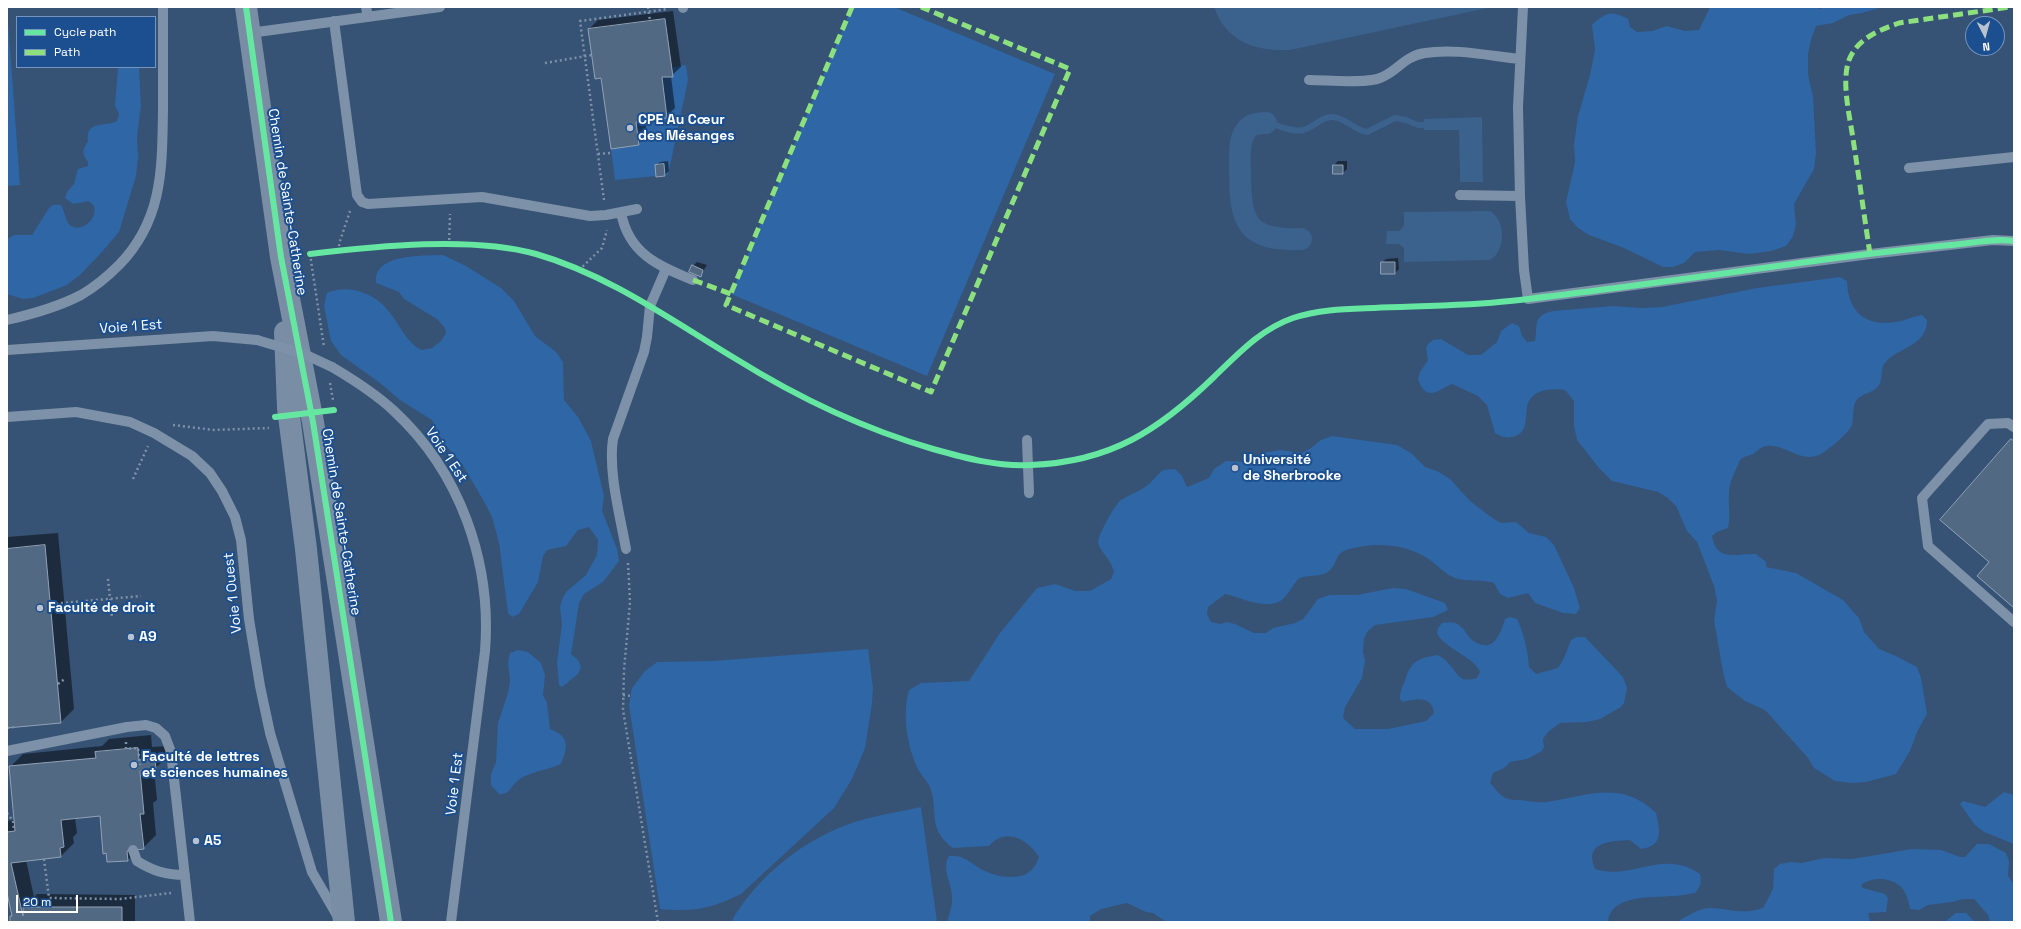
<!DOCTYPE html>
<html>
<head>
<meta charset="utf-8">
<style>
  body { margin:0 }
  #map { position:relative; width:2021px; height:929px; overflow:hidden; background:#365274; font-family:"Space Grotesk",sans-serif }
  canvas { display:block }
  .frame { position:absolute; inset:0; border:8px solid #fff; pointer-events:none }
  .legend { position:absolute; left:16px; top:16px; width:140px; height:52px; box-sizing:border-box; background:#1b4f8f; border:1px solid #7695bc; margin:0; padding:5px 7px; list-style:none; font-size:12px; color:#fff }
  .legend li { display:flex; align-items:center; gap:8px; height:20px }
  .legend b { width:20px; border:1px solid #7695bc }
  .north { position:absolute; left:1965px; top:16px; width:40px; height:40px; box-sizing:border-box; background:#1b4f8f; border:1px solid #7695bc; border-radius:50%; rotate:174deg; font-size:11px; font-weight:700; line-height:16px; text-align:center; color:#fff }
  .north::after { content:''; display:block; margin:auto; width:14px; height:18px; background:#b9c2ce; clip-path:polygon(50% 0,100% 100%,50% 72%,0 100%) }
  .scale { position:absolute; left:16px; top:895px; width:62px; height:18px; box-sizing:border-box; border:2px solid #fff; border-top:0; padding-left:5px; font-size:12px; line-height:14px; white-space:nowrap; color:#fff; -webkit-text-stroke:3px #1b4f8f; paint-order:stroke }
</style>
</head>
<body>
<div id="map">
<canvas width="2021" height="929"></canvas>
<div class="frame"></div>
<ul class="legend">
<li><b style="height:5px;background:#66e7a1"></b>Cycle path</li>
<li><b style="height:5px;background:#8de07e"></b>Path</li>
</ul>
<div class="north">N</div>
<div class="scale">20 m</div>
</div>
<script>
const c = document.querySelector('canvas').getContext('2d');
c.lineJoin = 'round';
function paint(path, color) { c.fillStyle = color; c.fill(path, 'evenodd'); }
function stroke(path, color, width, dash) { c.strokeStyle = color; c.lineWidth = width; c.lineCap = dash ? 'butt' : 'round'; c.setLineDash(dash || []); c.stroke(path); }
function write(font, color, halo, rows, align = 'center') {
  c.font = font + ' "Space Grotesk",sans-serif'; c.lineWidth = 4; c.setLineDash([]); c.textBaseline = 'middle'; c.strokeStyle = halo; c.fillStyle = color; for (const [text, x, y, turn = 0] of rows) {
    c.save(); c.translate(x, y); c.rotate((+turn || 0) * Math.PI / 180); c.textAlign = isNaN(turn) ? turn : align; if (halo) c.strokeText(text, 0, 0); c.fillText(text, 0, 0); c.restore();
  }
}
paint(new Path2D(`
  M7 7 20 185 7 186Z
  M852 7H894L1055 74 927 376 731 294Z
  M1710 7H1816L1820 9 1823 7H1883L1862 13 1849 15 1833 23 1816 26 1811 40 1808 54V75L1813 97 1816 153 1814 169 1794 204 1796 224 1793 236 1786 246 1771 251 1749 254 1719 250 1695 252 1684 263 1673 267H1663L1624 248 1589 235 1578 228 1570 219 1566 202 1575 162 1574 144 1578 116 1590 75 1595 50 1592 25C1606 12 1611 10 1628 19L1630 27 1637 32 1652 31 1667 26 1685 31 1699 30Z
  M686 65 688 80 668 175 615 180 611 149 639 145 636 122 667 118 662 77H673L672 67Z
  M118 67H139L141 106 137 137 138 158 136 176 119 232 101 253 81 274 67 285 33 298 23 299 7 294V239L14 235H32L49 208 53 205H61C65 211 65 221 70 225 82 234 98 218 94 206L89 201 73 204 65 198 67 192 74 184 78 169 88 166V162C81 153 83 149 88 141 85 120 106 127 117 121L119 114 115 106Z
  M443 255 466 266 501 288 514 301 535 336 556 352 563 362 564 400 578 417 591 441 604 496 602 511 617 549 619 561 603 582 584 594 579 603 571 654 578 660 581 667 578 674 562 687 559 685 557 662 562 624 560 607 563 597 567 591 586 575 597 555 598 540 589 527 578 530 566 546 547 550 543 556 538 582 519 614 512 617 508 613 499 543 492 517 482 498 462 464 443 442 432 420 400 400 380 383 341 355 331 341 324 306 327 293C346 284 372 292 386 308 399 322 404 340 421 350L432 348 441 341 446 333 445 328 437 319 404 299 399 292 376 283C373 253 423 256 443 255Z
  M1840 277 1847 281C1848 315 1869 328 1901 321 1908 319 1915 316 1922 315L1927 320C1927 347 1897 347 1885 363 1880 368 1883 377 1880 383 1875 394 1862 392 1856 401 1852 408 1854 417 1852 425 1850 432 1826 452 1819 455 1800 463 1784 443 1766 446 1760 447 1758 451 1753 454 1749 456 1744 456 1740 460 1736 471 1729 481 1729 493 1728 505 1731 516 1728 528L1717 532 1712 536C1717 563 1736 553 1756 554L1766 562V567L1796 573 1843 600 1859 618 1864 632 1879 649 1896 656 1917 667 1921 678 1927 714 1918 730 1910 751 1896 774 1866 782 1852 783 1835 781 1814 768 1808 758 1765 710 1745 701 1727 687 1723 672 1714 620 1717 600 1714 586 1697 542 1687 531 1676 506 1668 498 1658 492 1612 481 1599 468 1577 440 1574 426V401L1565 390C1553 388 1535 389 1529 401 1523 413 1531 431 1515 436 1508 439 1501 437 1495 433L1487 405 1478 396 1452 384C1439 389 1427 404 1418 379L1420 372 1428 360 1426 348 1428 344 1433 340 1441 339 1468 355H1481L1497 342 1501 331 1512 323 1519 326 1522 336 1527 342 1535 341C1538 325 1532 316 1553 311L1613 306 1641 308 1662 307 1757 288Z
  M1332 436 1397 445 1411 453 1425 467 1437 471 1450 479 1470 501 1491 517 1501 523 1516 522 1529 533 1546 537 1554 545 1574 588 1580 608 1576 614 1563 613 1535 603 1528 593 1508 598 1500 594 1494 583C1481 579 1467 582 1455 578 1446 575 1437 565 1430 560 1408 545 1380 542 1354 548 1332 552 1341 560 1329 571 1320 578 1310 574 1300 578 1294 582 1289 594 1283 599 1269 612 1240 597 1225 594L1208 607 1207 614 1211 622 1220 624 1227 622 1235 624 1254 633H1266L1273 628 1295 623 1303 619 1318 599 1329 595H1357L1393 588 1406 589 1445 603 1448 610 1433 617 1375 625 1367 632 1364 639 1363 652 1365 661 1362 678 1345 707 1343 718 1355 729H1388L1426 721 1434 713C1432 696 1417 698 1403 702L1400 699C1400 690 1402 689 1405 681 1410 661 1419 658 1438 655 1441 657 1446 660 1448 663 1460 675 1457 683 1477 678L1480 672C1473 656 1448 651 1437 634L1438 628 1442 623C1449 622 1455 621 1460 626 1465 629 1467 636 1472 640 1493 655 1500 635 1505 619L1510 617 1517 619C1524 634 1528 651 1529 667L1536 674 1558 668 1564 658 1571 640 1577 637H1585L1623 677 1627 688 1624 703 1621 707 1600 719 1587 722 1560 723 1548 732 1543 739 1544 747 1542 751 1527 759 1510 762 1504 768 1493 773 1490 783C1494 787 1498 793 1502 796 1507 800 1514 800 1520 800 1529 801 1538 803 1547 802 1588 795 1623 780 1656 813 1660 830 1664 846 1641 849L1630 840C1612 841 1583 841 1595 869 1631 881 1663 848 1700 874 1702 883 1700 887 1695 893 1687 894 1680 896 1672 896 1653 898 1610 894 1608 922H1166L1153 913 1146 912 1127 903 1101 909 1090 916V922H947C949 914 953 905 952 897 952 884 941 868 949 856 961 855 967 860 976 866 989 875 1009 880 1024 875 1032 871 1036 866 1039 857 1027 839 1006 827 989 846L953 848C928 830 938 815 931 790 929 782 921 776 918 769 907 747 902 714 909 690L921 683 969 681 1000 633 1037 588 1055 584 1075 591H1090L1111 579 1114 572C1111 559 1101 553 1098 543 1097 537 1115 504 1121 500 1129 495 1138 492 1145 487 1152 482 1157 475 1163 470L1175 469 1182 476 1187 487 1209 478 1214 469 1226 461 1246 462 1263 453 1280 450 1302 453 1311 448 1321 440Z
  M868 649 873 688 872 703 865 748 852 779 834 808 741 894C710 909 694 912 660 909L629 705 632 688 645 671 657 662 713 661Z
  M518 650 528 652 541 663 545 675 543 695 547 703 550 729C570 737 568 746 561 764 548 770 527 772 516 782 510 788 509 795 499 794L491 785V774L496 762 498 723 508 693 510 681 508 662 510 653Z
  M2004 792 2014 795V844L1984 832 1975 825 1960 804 1963 801 1985 807Z
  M921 807 937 922H731C757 876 805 838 855 822 876 815 899 812 921 807Z
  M1977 844H1989L2006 853 2009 861 2008 876 2014 884V922H1990L1988 915 1974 899H1963L1952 902 1928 905 1919 910 1910 909C1907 891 1901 881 1882 879 1875 879 1867 880 1861 885L1863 888 1885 894 1888 898 1886 912 1868 913 1870 922H1677C1687 916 1699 908 1711 908 1731 909 1743 915 1763 908L1773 889 1774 869 1780 864 1791 862 1802 863 1824 858 1852 859 1912 849 1941 850 1960 857H1965Z
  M1956 913H1966L1975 922H1944Z`), '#2f66a5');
paint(new Path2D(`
  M1214 7H1488V8L1290 50C1255 51 1227 43 1214 7Z
  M1482 117 1483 182H1460L1459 130H1424V119Z
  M1490 211C1506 220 1506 251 1490 260L1404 262V248L1399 244H1386L1387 231H1399L1404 226V212Z`), '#3b618d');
paint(new Path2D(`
  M673 11 681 67 671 76 675 108 666 117 645 120 647 135 638 144 602 77 589 29 598 20Z
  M668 161 669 171 665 175 656 166 660 162Z
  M1338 161H1347V169L1343 173H1334V165Z
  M1398 258 1399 269 1395 273 1382 263 1386 259Z
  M697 262 707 265 700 276 693 266Z
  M58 533 74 709 61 722 7 727V537Z
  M151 735 152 747 168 746 169 756 154 769 157 800 153 803 156 835 143 848 138 849 128 860 100 815 75 818 77 833 73 837 74 843 61 856 26 860 34 897 37 894 135 895V922H11L13 915 7 888V821L15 820 10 767 23 754 102 746 109 739Z`), '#0007');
stroke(new Path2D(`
  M1266 123C1277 124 1292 133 1303 130 1314 128 1321 116 1333 117 1346 118 1354 130 1367 132L1395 118 1406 120 1418 125H1432`), '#3b618d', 6);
stroke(new Path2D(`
  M1266 123C1259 123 1249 124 1245 132 1238 142 1240 160 1240 171 1240 222 1246 241 1301 239`), '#3b618d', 22);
const building = new Path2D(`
  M665 19 673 77H662L667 118 636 122 639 145 611 149 601 78 595 79 588 29Z
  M664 164 665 176 656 177 655 165Z
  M1333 165H1343V174H1333Z
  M1381 262H1395V274H1381Z
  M692 265 703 270 701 277 689 272Z
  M2011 439 2014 441V608L1977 576 1989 562 1940 520Z
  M45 545 61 723 7 728V549Z
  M138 748 139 760 155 758 156 770 140 771 144 814H140L144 849 127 851 128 861 107 862 106 853 103 854 100 816 61 820 64 847 60 848 61 857 11 863 23 916V907H122V922H10V916H12L7 893V832L15 831 9 766 96 758 95 752Z`);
paint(building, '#526984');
stroke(building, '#92a2b6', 1);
stroke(new Path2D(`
  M648 7 650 21
  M545 63 592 55
  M598 154 611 153
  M604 200 580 21 668 9
  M449 245 450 214
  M340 251 339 244 350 211
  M310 254 324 347
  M579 270 602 248 607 230
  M330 383 333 400
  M173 425 214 430 269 428
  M133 479 148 446
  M628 563 630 602 624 670 623 710 658 922
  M108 579 112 618
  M51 604 141 596
  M58 684 66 678
  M623 695 631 696
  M7 728 15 727
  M126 742V749L138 748 140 765
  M7 813 13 821 14 831
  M44 859 49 898 120 899 171 893`), '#7d92a8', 2.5, [2, 3]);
stroke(new Path2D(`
  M366 7 368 17
  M683 7V8
  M334 21 357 195 362 202 368 204 482 197 590 216 606 215 637 209
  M250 33 440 7
  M1309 80C1327 80 1365 84 1380 78 1397 72 1404 56 1425 53 1455 48 1490 56 1520 59
  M1909 168 2014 157
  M1460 195 1520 196 1524 270 1528 299 1870 254 1993 240 2014 241
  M1520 196 1518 107 1523 7
  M621 212C628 253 658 266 693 280
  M7 320C33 314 58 307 81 295 95 287 108 276 119 265 163 220 162 169 163 110 163 76 163 41 163 7
  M7 350 213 336 257 340
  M332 367C354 380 376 394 394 411 460 472 492 562 485 651L451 922
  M7 417 76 412 130 422 154 433 192 456 210 473 222 491 235 517 241 540 249 619 260 686 270 733 312 872 338 917
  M2014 427 2008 423 1988 424 1922 498 1928 546 2014 622
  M1027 440 1029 493
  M626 549C620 515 608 472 613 439L644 352 647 337 650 306 666 269
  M7 751 127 727 146 725 156 728 165 736 171 752 190 922
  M133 850 137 861C153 871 166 875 185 875`), '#7d92a8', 10);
stroke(new Path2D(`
  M246 7 281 257 313 422 391 922
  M285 332 288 408 306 549 344 922`), '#798da4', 22);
stroke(new Path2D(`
  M257 340 304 354 332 367`), '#7d92a8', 10);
stroke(new Path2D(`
  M852 7 726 305 931 392 1070 69 921 7
  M1870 254C1864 215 1859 177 1853 139 1850 117 1841 82 1849 60 1857 39 1879 30 1899 23L2010 7
  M693 280 731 294`), '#8de07e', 5, [10, 5]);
stroke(new Path2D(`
  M246 7 281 257 313 422 391 922
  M310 254C376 246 472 236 536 254 609 275 671 320 736 359 797 397 864 429 933 449 965 458 998 467 1031 465 1111 462 1159 430 1214 377 1238 354 1261 329 1293 318 1320 309 1347 309 1374 308 1419 306 1465 306 1510 301 1624 288 1738 271 1852 256 1885 252 1918 248 1951 245 1972 243 1993 238 2014 241
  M275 417 334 410`), '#66e7a1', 6);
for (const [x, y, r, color] of [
  [630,128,4,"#b9c2ce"],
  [1235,468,4,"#b9c2ce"],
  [40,608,4,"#b9c2ce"],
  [131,637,4,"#b9c2ce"],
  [134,765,4,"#b9c2ce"],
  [196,841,4,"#b9c2ce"]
]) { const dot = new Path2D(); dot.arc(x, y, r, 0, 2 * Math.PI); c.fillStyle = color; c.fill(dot); stroke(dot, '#1b4f8f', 1.5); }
write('bold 14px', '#fff', '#1b4f8f', [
  ["CPE Au Cœur",638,120],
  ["des Mésanges",638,136],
  ["Université",1243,460],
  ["de Sherbrooke",1243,476],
  ["Faculté de droit",48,608],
  ["A9",139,637],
  ["Faculté de lettres",142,757],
  ["et sciences humaines",142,773],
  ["A5",204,841]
], 'left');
write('14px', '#fff', '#1b4f8f', [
  ["Chemin de Sainte-Catherine",287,202,81],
  ["Voie 1 Est",131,327,-4],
  ["Voie 1 Est",446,455,56],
  ["Chemin de Sainte-Catherine",341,522,81],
  ["Voie 1 Ouest",233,593,-96],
  ["Voie 1 Est",455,784,-83]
]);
</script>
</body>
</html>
